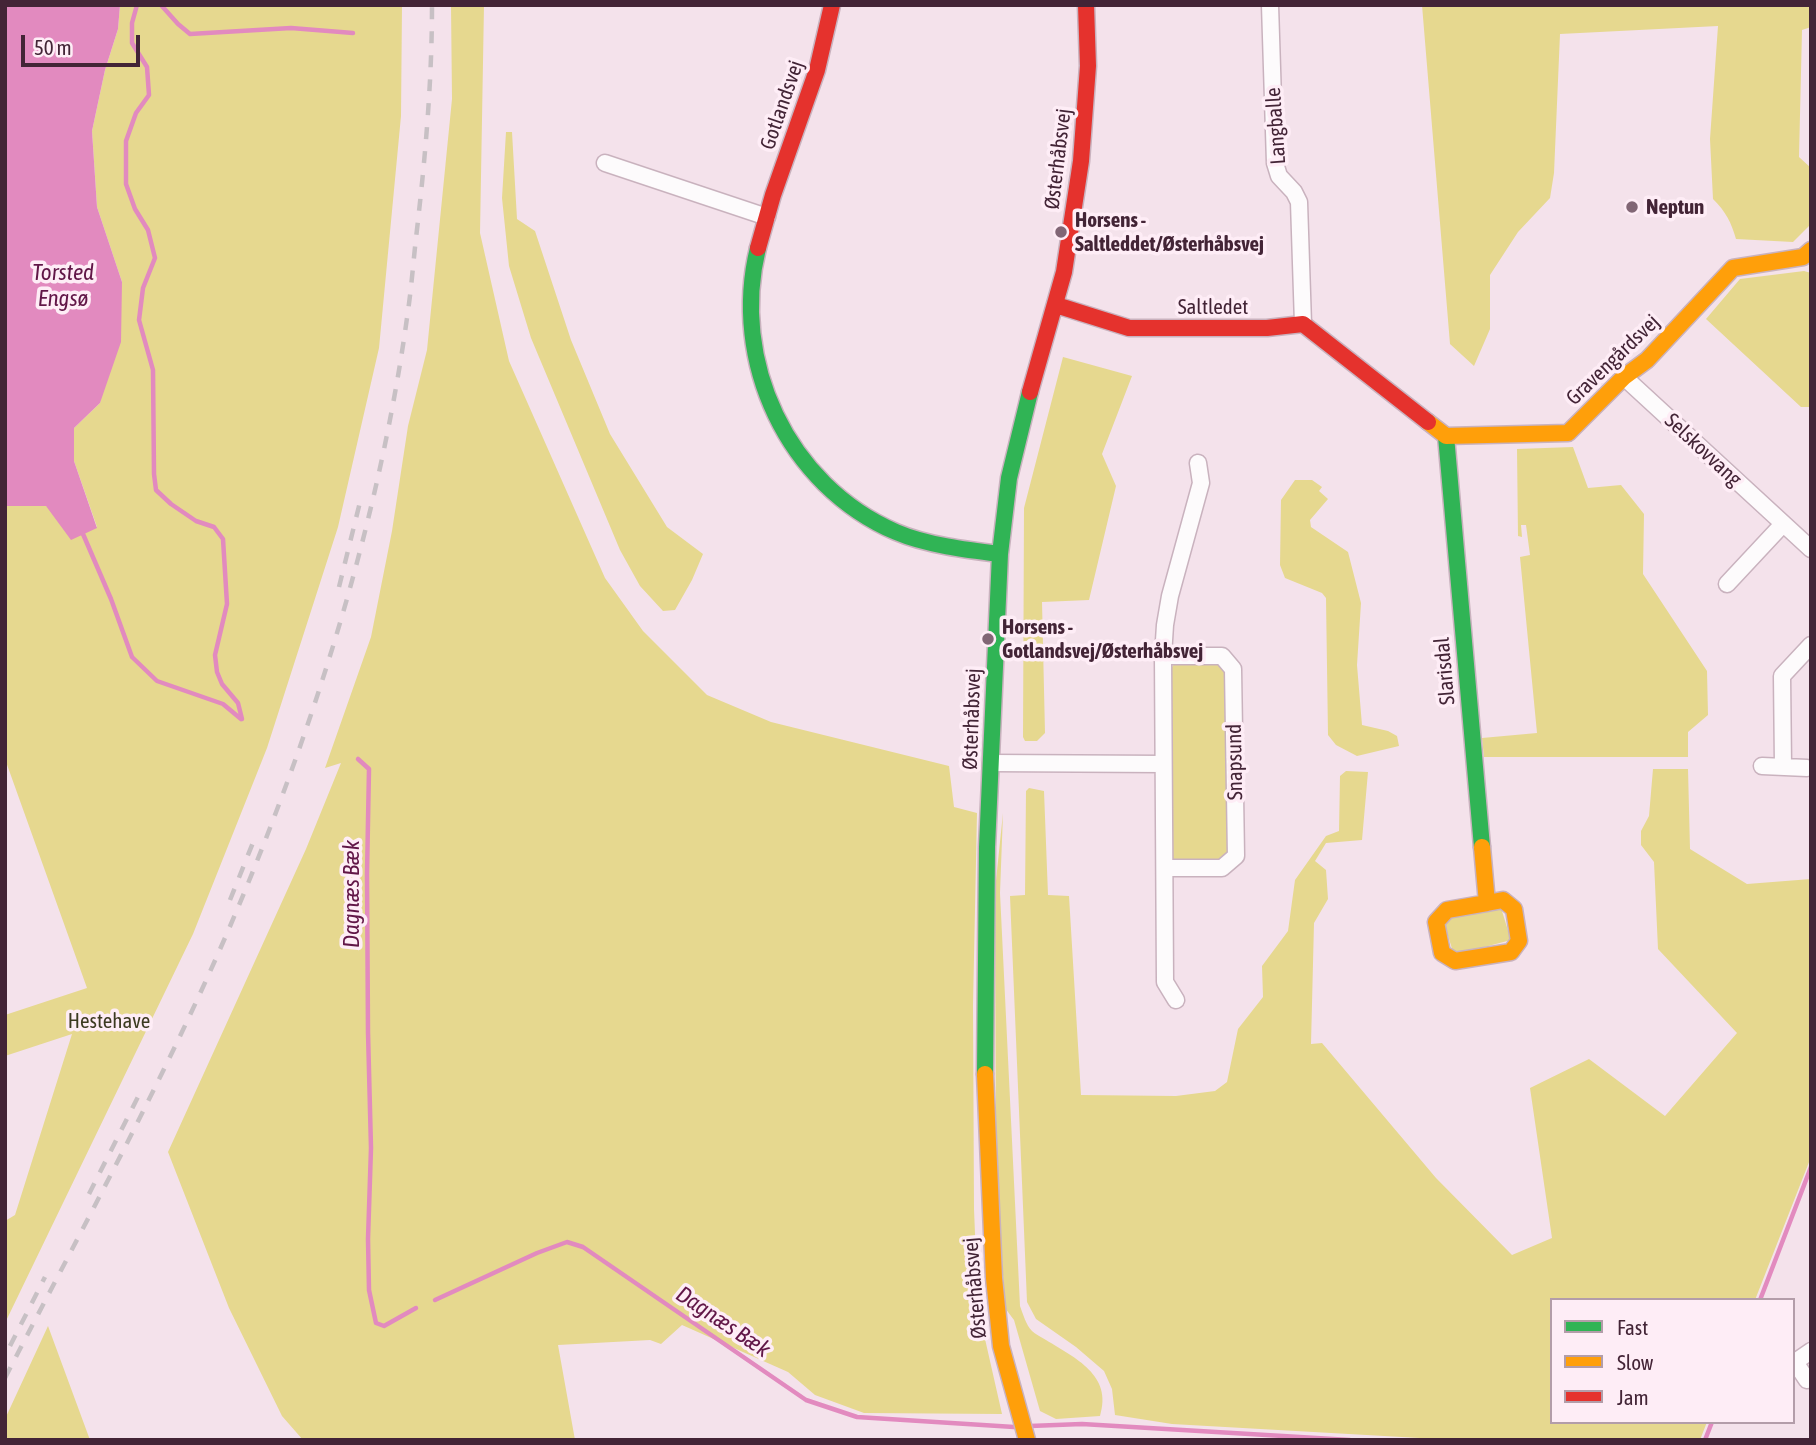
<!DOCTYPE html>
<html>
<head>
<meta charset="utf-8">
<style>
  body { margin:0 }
  #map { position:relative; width:1816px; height:1445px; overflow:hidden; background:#f4e2eb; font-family:"Asap Condensed",sans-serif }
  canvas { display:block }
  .frame { position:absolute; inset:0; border:7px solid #432436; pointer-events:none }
  .legend { position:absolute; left:1550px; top:1298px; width:245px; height:126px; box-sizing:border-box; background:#feedf6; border:2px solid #b39da9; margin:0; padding:9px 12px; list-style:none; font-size:21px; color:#432436 }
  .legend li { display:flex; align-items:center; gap:14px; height:35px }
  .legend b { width:35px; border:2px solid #b39da9 }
  .scale { position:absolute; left:21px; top:35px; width:119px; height:32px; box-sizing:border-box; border:4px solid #432436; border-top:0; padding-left:9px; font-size:21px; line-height:24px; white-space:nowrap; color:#432436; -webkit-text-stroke:5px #feedf6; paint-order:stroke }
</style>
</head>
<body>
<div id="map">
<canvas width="1816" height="1445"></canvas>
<div class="frame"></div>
<ul class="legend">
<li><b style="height:9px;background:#30b455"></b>Fast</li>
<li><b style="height:9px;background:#ff9f0a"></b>Slow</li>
<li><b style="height:9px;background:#e5322d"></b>Jam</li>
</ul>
<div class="scale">50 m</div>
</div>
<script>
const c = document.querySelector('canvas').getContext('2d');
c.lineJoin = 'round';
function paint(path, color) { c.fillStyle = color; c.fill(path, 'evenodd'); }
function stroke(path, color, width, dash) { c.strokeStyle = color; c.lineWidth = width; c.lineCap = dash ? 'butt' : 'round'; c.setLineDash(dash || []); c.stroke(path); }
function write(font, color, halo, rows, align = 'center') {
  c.font = font + ' "Asap Condensed",sans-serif'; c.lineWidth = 7; c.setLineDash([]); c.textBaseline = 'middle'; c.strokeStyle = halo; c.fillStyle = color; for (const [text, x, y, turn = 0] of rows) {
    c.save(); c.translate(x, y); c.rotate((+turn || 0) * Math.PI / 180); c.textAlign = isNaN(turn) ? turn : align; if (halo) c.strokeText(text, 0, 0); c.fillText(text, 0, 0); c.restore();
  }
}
paint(new Path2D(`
  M120 5H402L401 116 379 348 338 527 267 748 193 934 5 1323V1221L15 1215 72 1034 5 1056V1015L87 988 5 759V506H46L97 527 74 461V428L100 403 122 282 97 207 92 131 105 70 118 29Z
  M451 5H484L480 233 509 361 605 578 643 631 707 695 771 722 949 766 954 807 977 813 973 1005 974 1209 978 1308 1002 1414 864 1413 815 1395 788 1372 682 1325 661 1344 650 1340 558 1345 575 1440H303L282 1416 229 1308 168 1152 306 849 341 763 325 768 371 637 392 531 408 426 427 350 452 99Z
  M1422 5H1811V27L1802 30 1799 157 1811 168V224L1793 242 1736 239C1731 222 1726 212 1713 199L1710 139 1718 26 1560 34 1554 173 1550 198 1518 232 1490 275V329L1474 366 1450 344Z
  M506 132H512L517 219 535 231 571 340 610 434 667 527 703 554 692 580 675 610 663 611 640 586 620 550 531 338 509 266 502 198Z
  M1804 271 1811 273V407H1801L1706 319 1740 279Z
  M1063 357 1132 376 1102 454 1116 486 1089 600 1042 602 1045 733 1037 741H1025L1023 737 1024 508Z
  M1573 447 1588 488 1621 485 1644 514 1643 574 1707 671 1708 715 1688 732V757H1484L1482 738 1537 733 1520 557 1530 555 1526 525H1521L1522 537 1518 536 1517 449Z
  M1295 480H1312L1322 487 1319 491 1328 499 1310 520 1311 527 1348 552 1361 603 1357 665 1362 725 1388 731 1397 736 1399 746 1357 756 1336 745 1328 735 1326 598 1322 593 1285 578 1280 565 1281 500Z
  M1175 663H1222L1228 668 1230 857 1223 863 1177 864 1170 857 1169 671Z
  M1653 769H1688L1690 849 1747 884 1811 879V1157L1755 1300H1552V1422H1707L1700 1440H1455L1172 1424 1115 1415 1112 1389 1104 1371 1076 1347 1036 1319 1027 1302 1010 896 1025 895 1026 791 1029 788 1044 791 1048 895 1069 896 1081 1095 1176 1096 1215 1091 1227 1082 1238 1029 1263 997 1262 966 1288 931 1295 880 1326 836 1339 831 1340 776 1346 771 1368 772 1362 840 1326 843 1315 861 1326 870 1328 899 1314 923 1311 1044 1322 1043 1436 1178 1512 1255 1552 1238 1530 1088 1589 1059 1665 1116 1737 1033 1658 949 1654 862 1641 845V831L1649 816Z
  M1003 813 1000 893 1020 1306C1023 1314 1026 1325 1032 1331 1035 1334 1041 1337 1046 1340 1075 1358 1113 1375 1100 1416L1056 1419 1040 1411 1014 1320 1005 1308 996 1155 995 890Z
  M1501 908 1511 940 1454 955 1444 923 1449 918Z
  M48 1326 90 1440H5V1419Z`), '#e6d88f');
paint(new Path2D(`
  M5 5H120L118 29 105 70 92 131 97 207 122 282 121 342 100 403 74 428V461L97 528 71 540 46 506H5Z`), '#e28abf');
stroke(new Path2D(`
  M137 5 132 23V43L147 67 149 95 136 113 126 141V184L135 209 148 230 155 258 143 288 139 320 153 370 154 474 156 490 171 504 196 521 214 527 223 539 227 604 215 655 217 672 222 684 238 703 242 719
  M161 5 178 24 190 34 291 28 353 33
  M83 534 111 599 132 657 157 681 223 704 241 719
  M358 759 369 769 367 874 368 1032 371 1148 368 1239 369 1290 376 1323 384 1326 416 1308
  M435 1300 537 1253 567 1242 583 1247 806 1400 857 1417 1014 1427
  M1760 1300 1811 1167
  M1030 1426 1082 1424 1350 1440
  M1705 1440 1712 1422`), '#e28abf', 4.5);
const street = new Path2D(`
  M1270 5 1275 163 1279 176 1294 192 1299 202 1303 324
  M605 163 767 217
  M1624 377 1811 549
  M1727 584 1783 524
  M1163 656H1222L1233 669 1236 856 1222 868H1166
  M991 763 1163 764
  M1762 766 1807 768
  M1783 766 1782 676 1811 645
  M1176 1000 1165 982 1163 656 1165 625 1170 596 1201 483 1198 463
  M1811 1351 1795 1362 1807 1380 1811 1377`);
const fast = new Path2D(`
  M758 248C730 361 787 485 896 532 926 545 967 550 1000 554
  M1446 436 1482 847
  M985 1074 987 847 1000 554 1009 478 1030 392`);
const slow = new Path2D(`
  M1428 422 1446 436 1568 433 1624 377 1647 360 1733 268 1803 257 1811 250
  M1482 847 1487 903 1447 910 1436 922 1442 953 1455 961 1511 952 1519 941 1514 909 1503 900 1487 903
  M985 1074 994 1278 1001 1346 1027 1440`);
const jam = new Path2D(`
  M758 248 773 195 817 70 832 5
  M1056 305 1129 328H1267L1303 324 1428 422
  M1030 392 1064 272 1081 161 1088 66 1086 5`);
stroke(street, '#c9b2be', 19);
stroke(fast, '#c9b2be', 19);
stroke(slow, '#c9b2be', 19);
stroke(jam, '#c9b2be', 19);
stroke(street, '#fdfbfc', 16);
stroke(fast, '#30b455', 16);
stroke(slow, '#ff9f0a', 16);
stroke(jam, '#e5322d', 16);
stroke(new Path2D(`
  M339 587 361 498
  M230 900 256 835
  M89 1194 141 1091
  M10 1346 45 1277
  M5 1378C92 1209 185 1042 255 866 325 692 381 505 407 318 411 292 413 265 416 238 425 161 432 83 432 5`), '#c7c0c4', 4.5, [12, 12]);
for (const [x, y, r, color] of [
  [1632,207,7,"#816675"],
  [1061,232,7,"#816675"],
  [988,639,7,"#816675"]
]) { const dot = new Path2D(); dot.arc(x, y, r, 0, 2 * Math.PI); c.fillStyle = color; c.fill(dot); stroke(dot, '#feedf6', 2.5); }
write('21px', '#432436', '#feedf6', [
  ["Gotlandsvej",782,105,-71],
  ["Langballe",1276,126,-94],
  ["Østerhåbsvej",1058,159,-83],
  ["Saltledet",1213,307],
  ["Gravengårdsvej",1613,360,-44],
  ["Selskovvang",1703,450,43],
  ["Slarisdal",1445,671,-95],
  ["Østerhåbsvej",972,719,-88],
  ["Snapsund",1235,762,-91],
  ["Østerhåbsvej",975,1288,-95]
]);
write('bold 21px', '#432436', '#feedf6', [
  ["Neptun",1646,207],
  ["Horsens -",1075,220],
  ["Saltleddet/Østerhåbsvej",1075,244],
  ["Horsens -",1002,627],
  ["Gotlandsvej/Østerhåbsvej",1002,651]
], 'left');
write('21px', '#3c3a21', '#feedf6', [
  ["Hestehave",109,1021]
]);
write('italic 23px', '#611647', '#feedf6', [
  ["Torsted",63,273],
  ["Engsø",63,299],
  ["Dagnæs Bæk",352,894,-90],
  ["Dagnæs Bæk",723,1322,34]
]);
</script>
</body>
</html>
